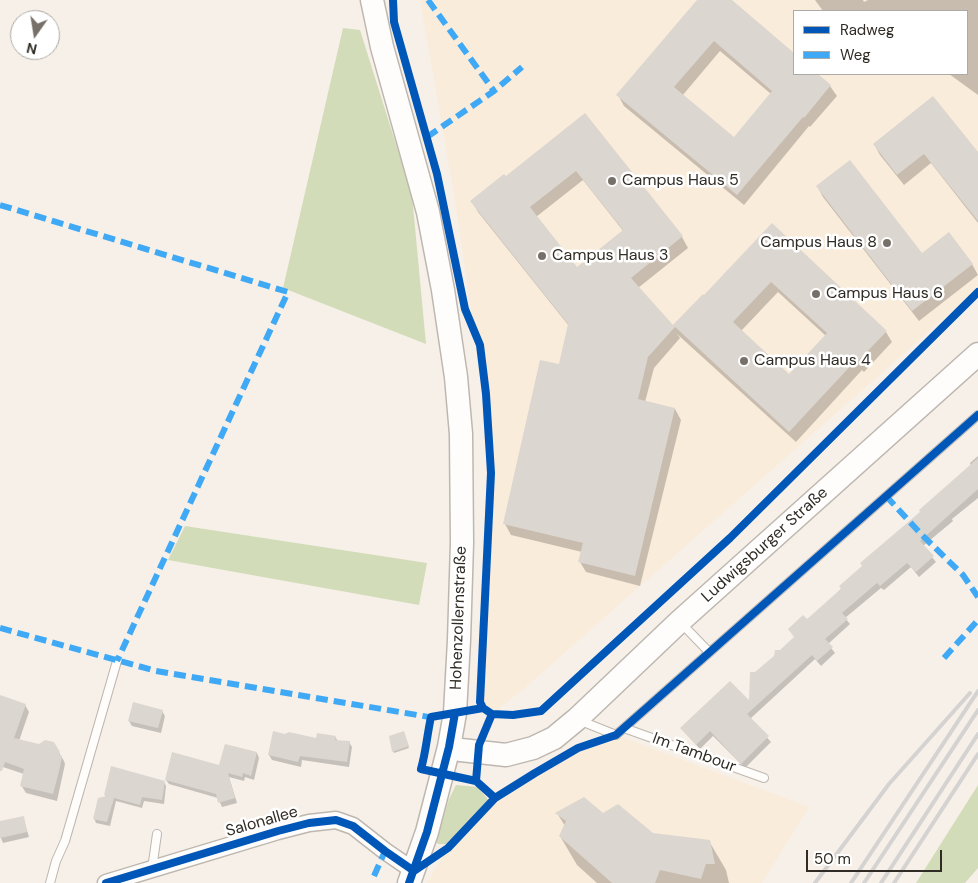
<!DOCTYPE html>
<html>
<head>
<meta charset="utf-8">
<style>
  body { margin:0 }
  #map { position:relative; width:978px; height:883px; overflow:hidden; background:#f7f0e8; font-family:"DM Sans",sans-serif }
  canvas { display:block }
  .legend { position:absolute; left:793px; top:10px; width:175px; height:65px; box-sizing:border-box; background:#fff; border:1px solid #acaaa7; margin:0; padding:6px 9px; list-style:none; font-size:15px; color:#302b24 }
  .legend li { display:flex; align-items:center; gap:10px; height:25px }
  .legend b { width:25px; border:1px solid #acaaa7 }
  .north { position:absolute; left:10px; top:10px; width:50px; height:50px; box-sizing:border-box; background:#fff; border:1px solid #acaaa7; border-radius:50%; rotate:193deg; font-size:14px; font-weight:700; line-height:20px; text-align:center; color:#302b24 }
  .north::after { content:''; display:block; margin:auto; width:18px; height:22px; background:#767069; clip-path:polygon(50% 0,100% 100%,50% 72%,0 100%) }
  .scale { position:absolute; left:806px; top:850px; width:136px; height:22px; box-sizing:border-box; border:2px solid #302b24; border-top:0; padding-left:6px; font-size:15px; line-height:18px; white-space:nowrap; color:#302b24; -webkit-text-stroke:4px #fff; paint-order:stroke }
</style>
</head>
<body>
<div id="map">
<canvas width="978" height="883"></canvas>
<ul class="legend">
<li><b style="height:6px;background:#0057b8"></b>Radweg</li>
<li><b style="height:6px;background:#3fa9f5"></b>Weg</li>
</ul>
<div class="north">N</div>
<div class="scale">50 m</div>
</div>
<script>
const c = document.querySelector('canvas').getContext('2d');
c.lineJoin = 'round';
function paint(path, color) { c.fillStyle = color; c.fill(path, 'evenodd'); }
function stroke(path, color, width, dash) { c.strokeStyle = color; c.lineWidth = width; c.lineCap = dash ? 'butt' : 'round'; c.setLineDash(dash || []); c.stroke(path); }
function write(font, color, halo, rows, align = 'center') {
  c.font = font + ' "DM Sans",sans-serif'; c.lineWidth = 5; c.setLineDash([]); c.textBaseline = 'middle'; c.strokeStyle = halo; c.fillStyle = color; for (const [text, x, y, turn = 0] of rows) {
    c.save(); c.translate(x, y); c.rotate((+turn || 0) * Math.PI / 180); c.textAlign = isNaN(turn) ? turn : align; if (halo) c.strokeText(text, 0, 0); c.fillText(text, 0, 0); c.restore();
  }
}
paint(new Path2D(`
  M420 0H978V288L519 693 492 714 483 708 489 496 481 381 455 200ZM794 11H967V74H794Z
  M616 735 809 807 762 883H427L448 848 499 796 535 773 578 748Z`), '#faecdb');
paint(new Path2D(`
  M343 28 360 30 412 195 426 344 283 288Z
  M185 526 427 563 419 605 168 560Z
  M456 785 478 787 490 802 447 844H438L436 842 449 799Z
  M978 785V868L965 883H916Z`), '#d3dcb9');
paint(new Path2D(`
  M699 0H730L794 55V74H816L830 86 837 96 810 127 809 126 744 205 624 106 618 95ZM720 51 771 94 734 139 682 96Z
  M815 0H863L864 2 868 0H978V95L949 74H967V11H823Z
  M585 115 682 237 688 248 638 288 673 327 703 295 704 297 772 225 886 332 892 342 864 372 862 370 796 442 677 334 680 338 654 368 645 402 675 409 681 420 640 586 586 572 580 562 582 552 511 535 505 524 560 366 569 326 478 212 472 201 505 178ZM583 180 624 232 577 268 536 217ZM778 292 826 336 789 376 741 331Z
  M874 144 978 154V223L931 163 904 185 880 155Z
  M817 186 921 255 972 264 978 275 919 321 823 197Z
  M978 456V498L952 519 953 521 923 546 936 562 919 577 911 567 884 590 881 588 845 618 850 624 828 644 835 653 821 666 815 659 750 719 771 742 745 768 713 736 700 749 682 729 750 703 756 674 795 638 807 621 971 466 970 463Z
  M0 696 25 705 29 712 19 741 40 745 53 743 64 761 65 764 57 801 26 793 21 785 24 774 0 766Z
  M162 711 165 716 161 733 132 726 129 721Z
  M404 735 409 748 394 753 393 751Z
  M335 737 338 741 349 742 352 747 349 767 302 760 301 767 272 760 269 755 317 739Z
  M225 745 257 753 259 758 254 780 245 777 244 781 229 777 237 803 222 807 218 798 169 784 166 780 220 766Z
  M164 782 166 786 164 804 144 801 142 808 116 801 110 826 96 823 94 818 106 798 105 795Z
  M557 813 602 814 652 834 709 841 726 870 729 883H597L577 865 560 836 565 826Z
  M23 817 29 837 3 843 0 836V823Z`), '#0003');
paint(new Path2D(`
  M697 0H732L794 53V74H818L831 85 804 118 803 117 737 195 616 95ZM714 41 772 91 734 137 674 87Z
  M933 96 978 152V221L924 154 897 175 873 144Z
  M585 113 683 236 631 278 673 325 703 294 704 295 772 223 887 331 857 362 856 360 789 432 674 326 675 327 648 357 638 399 675 408 635 576 578 562 583 543 503 524 540 360 559 364 568 324 470 201 504 174 506 176ZM576 171 623 230 577 267 530 207ZM771 282 827 333 789 374 733 322Z
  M850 160 922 253 949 232 973 264 912 311 816 186Z
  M978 458V489L920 541 934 556 916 572 907 563 880 586 877 583 842 613 848 619 825 639 833 647 817 661 812 655 747 714 769 736 741 764 710 731 696 745 680 728 730 681 749 700 750 672H755L774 656 775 650H780L794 637 788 629 803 615 807 619 841 589 839 586 862 566 860 563 920 512 919 510Z
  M0 695 26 704 14 738 39 744 45 740 54 742 60 752 59 755 62 756 60 767 53 794 20 786 24 769 5 762 2 771H0Z
  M133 702 163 710 158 728 128 721Z
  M273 731 285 734 289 732 316 738 317 733 336 736 335 740 350 741 347 762 300 756 298 762 268 755Z
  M404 731 409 746 392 752 389 736Z
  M225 744 257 752 251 776 243 773 242 777 228 773 235 798 218 803 216 794 165 780 172 752 219 765Z
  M111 766 165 781 162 800 142 797 140 805 114 798 107 822 93 819 98 798 107 796 104 795Z
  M584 797 603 813 618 804 653 833 710 840 715 864H706L701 879 660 870 655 883H612L559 836 566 821 555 813Z
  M24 816 27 832 0 838V821Z`), '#dbd6cf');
const service = new Path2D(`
  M681 623 709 652
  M581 721 616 735 978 415
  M624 728 764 778
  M152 869 157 834
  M50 883 56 861 65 841 117 661`);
const minor = new Path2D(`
  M106 883 278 831 309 823 336 820 353 826 385 851 414 871`);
const secondary = new Path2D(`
  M372 0 382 47 428 212 443 290 456 377 461 434 462 543 459 640 455 713 449 747 427 832 409 883
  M449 747 461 750 506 755 533 748 554 738 577 719 679 622 978 354`);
stroke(service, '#bdb7b0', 10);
stroke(minor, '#bdb7b0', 19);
stroke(secondary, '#bdb7b0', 25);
stroke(service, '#fefdfc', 8);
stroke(minor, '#fefdfc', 16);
stroke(secondary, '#fefdfc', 22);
stroke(new Path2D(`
  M815 883 889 784 970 693
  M851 883 978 691
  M864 883 978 710
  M881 883 978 734
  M894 883 978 754`), '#d5d3d1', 4);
stroke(new Path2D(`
  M428 0 494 91
  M427 137 494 91 522 67
  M0 205 288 292 117 661
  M886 496 920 533 963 575 978 597
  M0 628 156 671 435 718
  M944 658 978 620
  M374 876 385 851`), '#3fa9f5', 6, [12, 6]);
stroke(new Path2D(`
  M393 0 394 22 437 174 465 309 480 345 486 394 491 473 480 702 483 708 492 714 513 715 541 711 730 538 978 292
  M483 708 431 717C427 735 426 752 421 769L476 781 495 798
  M476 781 479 745 492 714
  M414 871 448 848 495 798 535 773 578 748 616 735 978 415
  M106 883 278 831 309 823 336 820 353 826 385 851 414 871
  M409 883 427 832 449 747 455 713`), '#0057b8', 8);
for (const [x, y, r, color] of [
  [612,181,5,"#767069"],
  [887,243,5,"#767069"],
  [542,256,5,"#767069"],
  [816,294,5,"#767069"],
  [744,361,5,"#767069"]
]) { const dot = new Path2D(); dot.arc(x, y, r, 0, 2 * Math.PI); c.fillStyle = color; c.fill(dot); stroke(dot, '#fff', 2); }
write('16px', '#302b24', '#fff', [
  ["Campus Haus 5",622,181],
  ["Campus Haus 8",877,243,"right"],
  ["Campus Haus 3",552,256],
  ["Campus Haus 6",826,294],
  ["Campus Haus 4",754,361]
], 'left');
write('16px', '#302b24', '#fff', [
  ["Ludwigsburger Straße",765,545,-42],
  ["Hohenzollernstraße",459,618,-88],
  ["Im Tambour",694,753,20],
  ["Salonallee",262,822,-16]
]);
</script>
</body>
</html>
